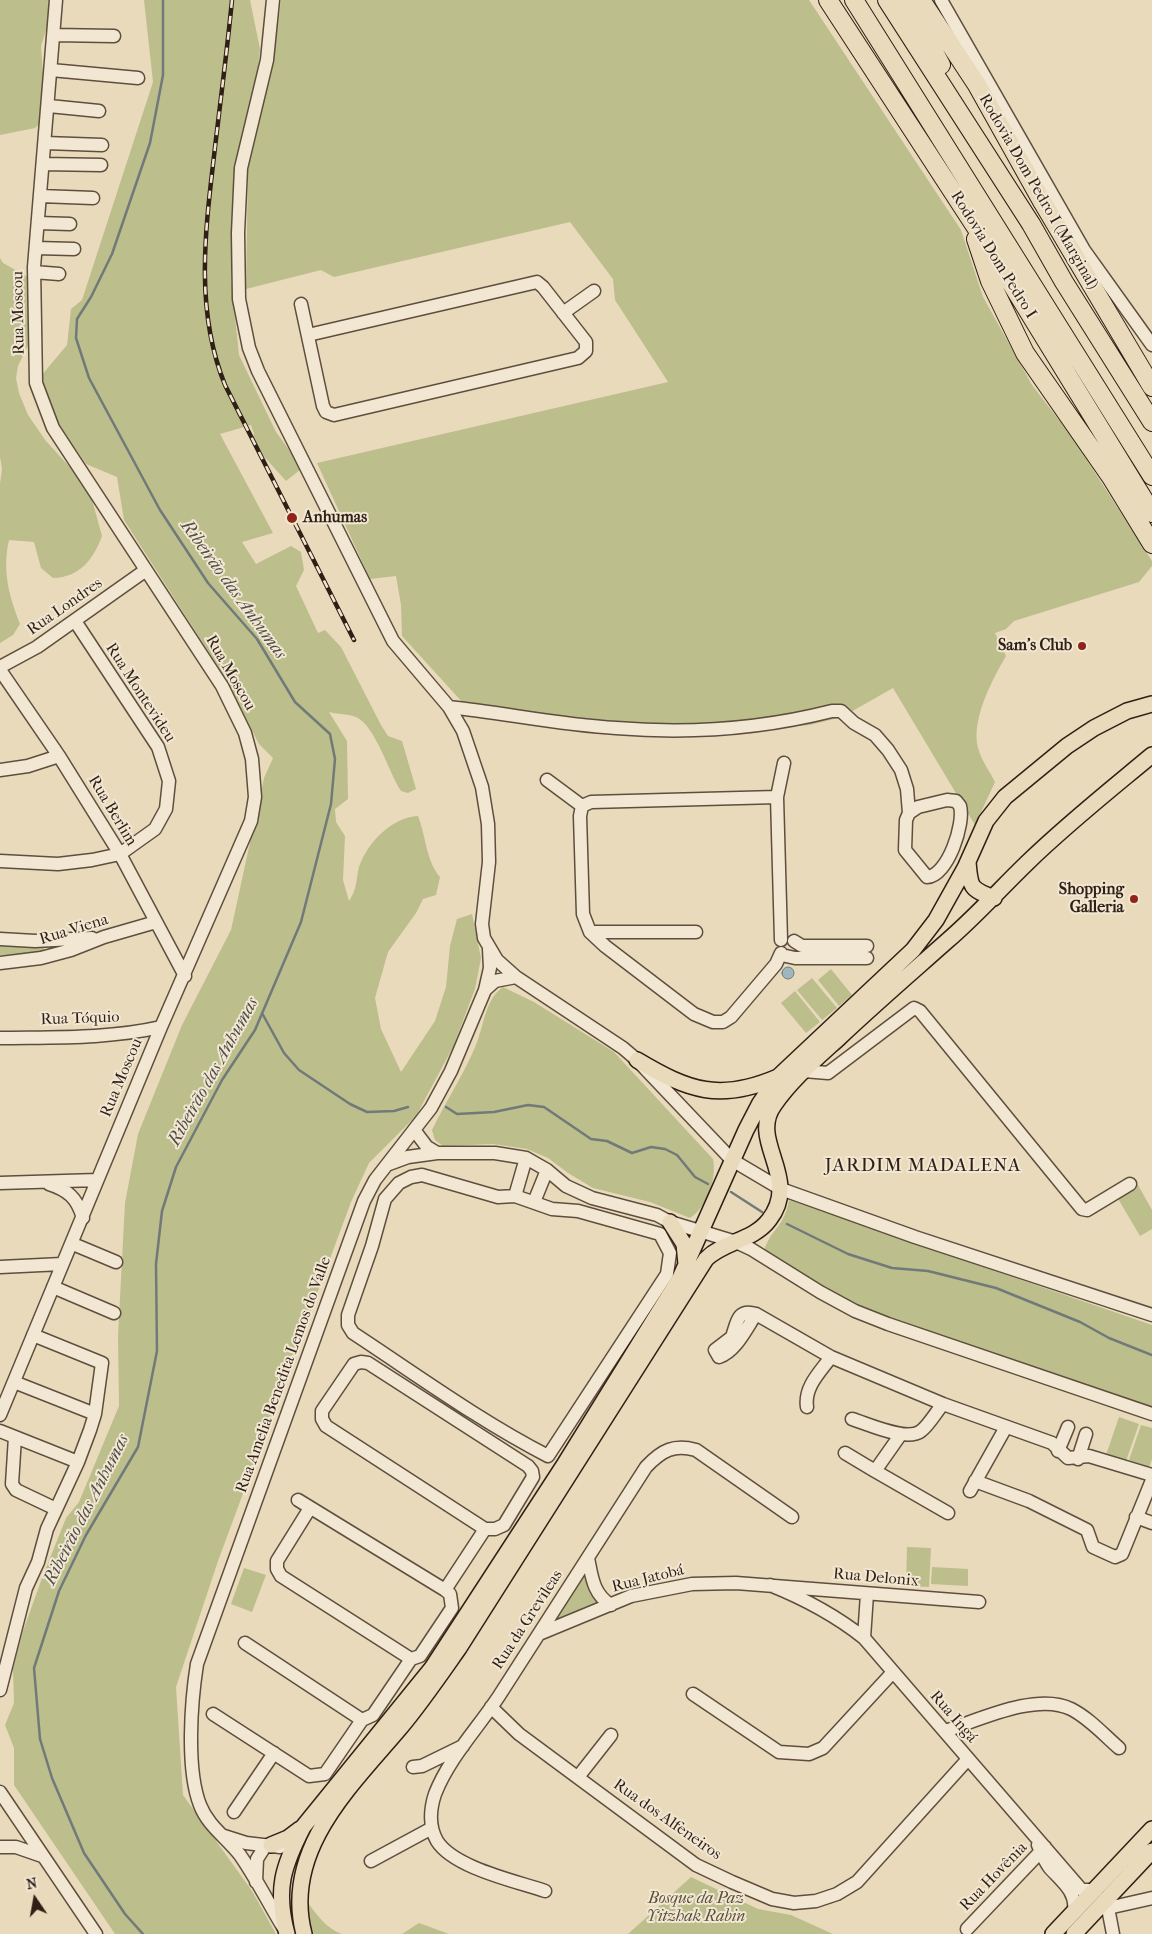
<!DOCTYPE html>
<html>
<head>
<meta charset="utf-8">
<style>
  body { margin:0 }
  #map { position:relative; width:1152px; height:1934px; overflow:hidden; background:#e9dabb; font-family:"IM FELL French Canon",serif }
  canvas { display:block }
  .north { position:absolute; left:10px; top:1874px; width:50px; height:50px; -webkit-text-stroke:4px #f1e7d3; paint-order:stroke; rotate:348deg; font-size:14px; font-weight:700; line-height:20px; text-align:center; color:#301f15 }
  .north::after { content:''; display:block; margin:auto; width:18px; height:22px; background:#301f15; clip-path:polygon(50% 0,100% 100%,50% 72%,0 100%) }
</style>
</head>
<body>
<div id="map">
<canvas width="1152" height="1934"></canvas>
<div class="north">N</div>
</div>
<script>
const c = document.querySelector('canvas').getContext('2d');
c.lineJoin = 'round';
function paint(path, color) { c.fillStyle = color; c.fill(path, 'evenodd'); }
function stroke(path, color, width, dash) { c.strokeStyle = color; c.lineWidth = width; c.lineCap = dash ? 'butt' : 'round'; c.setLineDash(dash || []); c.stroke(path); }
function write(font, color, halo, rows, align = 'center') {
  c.font = font + ' "IM FELL French Canon",serif'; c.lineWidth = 4; c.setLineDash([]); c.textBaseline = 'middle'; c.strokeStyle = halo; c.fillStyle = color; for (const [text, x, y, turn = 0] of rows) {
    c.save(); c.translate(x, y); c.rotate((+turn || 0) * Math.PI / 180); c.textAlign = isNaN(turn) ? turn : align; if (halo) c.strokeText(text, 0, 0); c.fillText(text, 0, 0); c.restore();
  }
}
paint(new Path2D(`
  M0 0H53L50 17 41 46 46 119 35 128 0 135Z
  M144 0H250L260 49 256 85 237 165 231 278 239 355 276 432 295 458 300 470 286 481 252 443 254 434 251 425 220 434 273 533 242 542 256 564 291 546 301 552 304 570 296 586 318 633 325 630 341 647 381 725 388 736 402 741 416 789 408 793 401 791C389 773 375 725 356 717 349 714 337 714 329 712L347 741 348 799 335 809 336 822 345 836 343 880 349 901C357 890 356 879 359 867 367 843 392 817 418 816 426 836 426 861 440 877L436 895 423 899 416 913 388 952 375 998 381 1029 401 1072 435 1021 446 987 450 946 457 919 472 914 481 958 475 989 453 1047 416 1116 369 1163 351 1202 218 1561 176 1687 183 1795 252 1891 276 1934H115L14 1785V1748L5 1725 14 1703 13 1669 22 1634 42 1578 66 1518 79 1502 119 1406 118 1336 125 1203 138 1134 182 1025 231 930 264 778 273 758 259 744 224 676 124 520 117 477 86 464 58 424 41 376 67 345 71 309 82 300 153 82Z
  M281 0H809L961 230 983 297 1032 385 1072 437 1152 561V566L1139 582 1014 621 1006 629 995 633 1006 656C992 680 969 723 979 751 982 761 990 772 995 782L975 825 893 688 842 717 810 725 678 736 464 704 402 636 401 605 396 576 370 579 317 463 668 382 615 300 613 279 570 222 334 277 321 270 246 289 248 167 275 47Z
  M0 258 3 263 28 277 34 333 18 366 16 378 19 393 28 415 46 441 77 475 91 496 102 536C93 560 80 577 53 578L41 568 34 542 9 540C2 570 9 596 20 624L13 635 0 643V484L2 469 0 457Z
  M0 943 44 945V954L0 955Z
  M831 969 852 995 839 1006 818 980Z
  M812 978 837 1008 822 1020 797 990Z
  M503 987 534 1002 614 1052 713 1159C717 1179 707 1207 690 1218L650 1202 593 1188 568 1173 548 1158 527 1149 493 1144 443 1146 435 1140 432 1130C446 1101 464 1074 476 1045 484 1026 485 999 503 987Z
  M795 991 820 1022 806 1033 781 1003Z
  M1138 1185 1152 1210V1229L1140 1236 1117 1197Z
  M789 1200 1152 1325V1407L883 1317 830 1291 764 1251C771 1228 784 1228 789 1200Z
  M1119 1417 1139 1424 1126 1461 1106 1455Z
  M1141 1425 1152 1428V1459L1149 1467 1129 1460Z
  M907 1547 931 1548 929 1587 906 1586Z
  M587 1565 604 1604 546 1628Z
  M932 1567 968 1569V1586L931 1584Z
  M244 1568 266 1575 252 1612 231 1604Z
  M691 1877 758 1909 791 1915 833 1934H628Z
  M308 1903C317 1915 327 1929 342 1934H311Z
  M419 1923 449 1934H402Z`), '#bcbe8c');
const water = new Path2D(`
  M782 973a6 6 0 1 1 12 0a6 6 0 1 1-12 0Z`);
paint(water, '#9db7bc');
stroke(water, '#717a79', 1);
stroke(new Path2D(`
  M262 1013 284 1053 299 1070 350 1104 367 1112 394 1111 408 1107
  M446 1107 457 1114 494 1112 528 1105 544 1107 591 1139 607 1141 632 1153 651 1147 665 1149 677 1155 695 1177 708 1184
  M731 1192 762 1212
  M787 1224 848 1254 892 1268 928 1271 996 1288 1080 1322 1109 1338 1152 1355
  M143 1934 125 1914 84 1853 52 1778 40 1739 34 1668 59 1591 86 1535 138 1447 157 1351 156 1264 162 1211 176 1167 222 1080 255 1030 301 922 331 804 335 759 330 734 295 702 257 639 208 583 160 510 89 378 76 338 77 319 91 297 112 254 150 143 163 75V0`), '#717a79', 2.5);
const minor = new Path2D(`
  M273 0 267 60 241 168 238 233 239 299 249 348 258 371 393 641 449 707 463 731 482 787 488 824 489 862 482 924 484 938 497 960 516 977 623 1048 637 1060 732 1160 781 1189 915 1237 1152 1315
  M941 0 1084 250 1152 345
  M54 35 114 36
  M51 70 138 78
  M49 106 99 111
  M45 143 102 145
  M43 164 101 165
  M40 196 93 198
  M38 223 70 224
  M36 248 74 249
  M34 272 59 274
  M301 304 323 406 326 412 334 415 578 358 586 351V342L543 287 537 282 308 335
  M563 313 594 291
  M0 667 37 647 146 570
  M0 670 59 756 120 854 185 976
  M449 707C505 713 560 725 616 728 688 734 761 729 832 711H841L854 723 875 735 888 750 901 770 907 789 909 813
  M0 770 28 766 59 756
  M547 780 582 806
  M777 797 784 763
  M947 800 956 801 960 806C965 823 948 876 927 877L905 850 906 820 909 813 918 807Z
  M0 861 58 864 92 860 120 854 155 829 166 809 169 781 158 747 75 621
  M590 932H696
  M0 939 35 941 92 938
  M794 941 802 946H867
  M781 953 776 964 731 1017 723 1022H713L694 1014 605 946 590 932 583 914 580 816 582 806 591 802 777 797 781 940
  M786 956 795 958H867
  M0 963 41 958 71 950 104 937 156 922
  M485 990 495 981 516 977
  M0 1038C54 1037 108 1039 161 1027
  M804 1071 828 1073 914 1008 920 1011 1082 1209 1087 1210 1130 1184
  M415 1131 427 1147 437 1153H495L526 1158 547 1170 566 1186 592 1198 657 1215 670 1222 736 1242 751 1249 820 1292 855 1311 888 1324 1152 1414
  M389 1164 408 1157 437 1153
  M422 1175 498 1197 515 1196 552 1209 578 1211 660 1234 670 1253 667 1274 548 1456C480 1421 417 1375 353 1333L348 1325V1315L372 1246 385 1199 399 1183 411 1177Z
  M0 1183 97 1180
  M49 1184C68 1190 77 1198 83 1218
  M515 1196 526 1158
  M534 1202 547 1170
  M73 1244 116 1262
  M0 1267 62 1264
  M53 1287 114 1313
  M756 1314C746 1329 736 1351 719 1357L715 1350 732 1337C737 1323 737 1308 756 1314L831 1357 943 1404 1052 1443 1068 1458 1089 1456 1152 1475
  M361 1362 368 1363 528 1466 532 1471 533 1477 504 1525 495 1529H485L326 1426 322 1419V1411L354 1364Z
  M14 1382 95 1414
  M807 1407C804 1387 820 1372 831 1357
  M0 1415 161 1027 251 821 255 797 252 759 245 733 222 686 53 428 36 383 34 267 56 0
  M852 1419C868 1424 907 1442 921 1431 929 1425 936 1412 943 1404
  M0 1431 78 1462
  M901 1434 875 1471 948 1513
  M15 1437 12 1484 16 1490 56 1509
  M1058 1451 1068 1427
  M845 1453 875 1471
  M1078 1459 1086 1434
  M975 1481 1029 1501 1087 1530 1093 1547 1115 1557 1122 1554 1152 1480
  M970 1491 1006 1427
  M298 1500 445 1590 450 1594 452 1608 420 1656 411 1659 281 1576 277 1569V1561L310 1508
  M1136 1517 1152 1523
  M588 1558C592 1577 593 1594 611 1605
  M770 1585C805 1599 835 1615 864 1638L1079 1887 1082 1890H1093
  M445 1590 485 1529
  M539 1634 631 1596 692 1584 736 1583 979 1602
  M864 1638 867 1594
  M245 1643 362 1720
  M0 1690 26 1588 38 1562 47 1529 78 1462 90 1430 95 1414 102 1363 33 1335
  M693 1694 779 1752 809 1754 823 1748 893 1672
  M491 1707 519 1734 696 1865 732 1882 772 1899 794 1903 816 1901 837 1894 857 1882 968 1759
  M213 1714 309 1776 325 1774 362 1720 373 1715 411 1659
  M945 1731C979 1720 1037 1692 1071 1709 1089 1718 1104 1735 1119 1748
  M413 1767 422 1766 463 1746
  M578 1777 611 1735
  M0 1792 96 1934
  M234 1812 274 1753
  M224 1836 246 1843 280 1847
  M1038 1845C1041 1852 1044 1860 1049 1867 1060 1880 1077 1891 1074 1911
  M0 1847H16L42 1856
  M371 1861 432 1828
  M256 1882 257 1859 266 1845
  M545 1891C516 1881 454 1868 437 1841 429 1827 430 1809 435 1794 449 1758 478 1728 499 1696 548 1620 597 1543 646 1467 662 1450 674 1444 696 1450L792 1517
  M1098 1908H1108L1152 1898
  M1108 1908 1113 1934
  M283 1927C269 1904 256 1878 240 1855 227 1838 208 1826 200 1805 186 1769 191 1702 197 1664L364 1201 375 1180 431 1108 451 1071 485 990 490 968 489 949
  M967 1929 1045 1847`);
const major = new Path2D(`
  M968 862C970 887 970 889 994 898
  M637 1060C689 1091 720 1102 778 1077
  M670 1222 684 1244 686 1264
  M271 1845 288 1838 300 1829
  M287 1934C275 1890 283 1866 303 1827L432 1668 564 1465 680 1278 746 1130 760 1103 778 1077 913 950 936 920 965 868 986 821 1005 797 1067 746 1094 728 1127 711 1152 704
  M304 1934C282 1850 351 1786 400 1728 421 1703 440 1675 459 1648L706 1259C724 1241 753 1241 769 1220 802 1178 748 1141 774 1105 792 1079 817 1058 840 1037 875 1004 911 973 947 941 976 916 1001 888 1028 862 1067 824 1110 790 1152 755
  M1053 1934 1152 1829
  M1074 1934 1152 1851`);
const highway = new Path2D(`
  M828 0 992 252 1152 513
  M854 0 1152 476
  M887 0 1031 224 1064 282 1152 422
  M906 0 941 65
  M921 0 977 85 1043 203 1152 387
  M976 239 990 281 1025 353 1111 477 1152 544`);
stroke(minor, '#5e4e3e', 15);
stroke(major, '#301f15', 18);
stroke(highway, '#301f15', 20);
stroke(minor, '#f1e7d3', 12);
stroke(major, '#e9dabb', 15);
stroke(highway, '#e9dabb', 18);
const rail = new Path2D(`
  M232 0C227 52 220 104 214 156 205 233 195 311 225 385L354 640`);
stroke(rail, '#301f15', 4.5);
stroke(rail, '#f1e7d3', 2.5, [8]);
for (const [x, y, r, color] of [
  [292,518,6,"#8f2418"],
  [1082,646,5,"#8f2418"],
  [1134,899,5,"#8f2418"]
]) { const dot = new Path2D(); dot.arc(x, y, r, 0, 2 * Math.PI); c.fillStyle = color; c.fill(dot); stroke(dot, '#f1e7d3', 2); }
write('16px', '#301f15', '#f1e7d3', [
  ["Rodovia Dom Pedro I (Marginal)",1038,192,60],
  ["Rodovia Dom Pedro I",993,255,58],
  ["Rua Moscou",19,313,-91],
  ["Rua Londres",65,607,-35],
  ["Rua Moscou",230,673,60],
  ["Rua Montevideu",140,693,57],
  ["Rua Berlim",112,811,59],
  ["Rua Viena",74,930,-17],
  ["Rua Tóquio",80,1019,-2],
  ["Rua Moscou",122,1078,-67],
  ["Rua Amelia Benedita Lemos do Valle",284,1375,-70],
  ["Rua Delonix",876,1578,5],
  ["Rua Jatobá",648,1579,-14],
  ["Rua da Grevileas",528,1620,-57],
  ["Rua Ingá",953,1717,49],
  ["Rua dos Alfeneiros",667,1820,35],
  ["Rua Hovênia",994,1877,-46]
]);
write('bold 16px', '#301f15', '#f1e7d3', [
  ["Anhumas",303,518,"left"],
  ["Sam's Club",1072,646],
  ["Shopping",1124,890],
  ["Galleria",1124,908]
], 'right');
write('italic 16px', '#5a4f39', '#f1e7d3', [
  ["Bosque da Paz",696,1899],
  ["Yitzhak Rabin",696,1917]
]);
write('italic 18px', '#514d47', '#f1e7d3', [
  ["Ribeirão das Anhumas",233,590,54],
  ["Ribeirão das Anhumas",214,1072,-61],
  ["Ribeirão das Anhumas",87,1510,-63]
]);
c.letterSpacing = '1px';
write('19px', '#301f15', '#f1e7d3', [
  ["JARDIM MADALENA",923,1166]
]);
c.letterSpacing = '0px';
</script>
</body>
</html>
